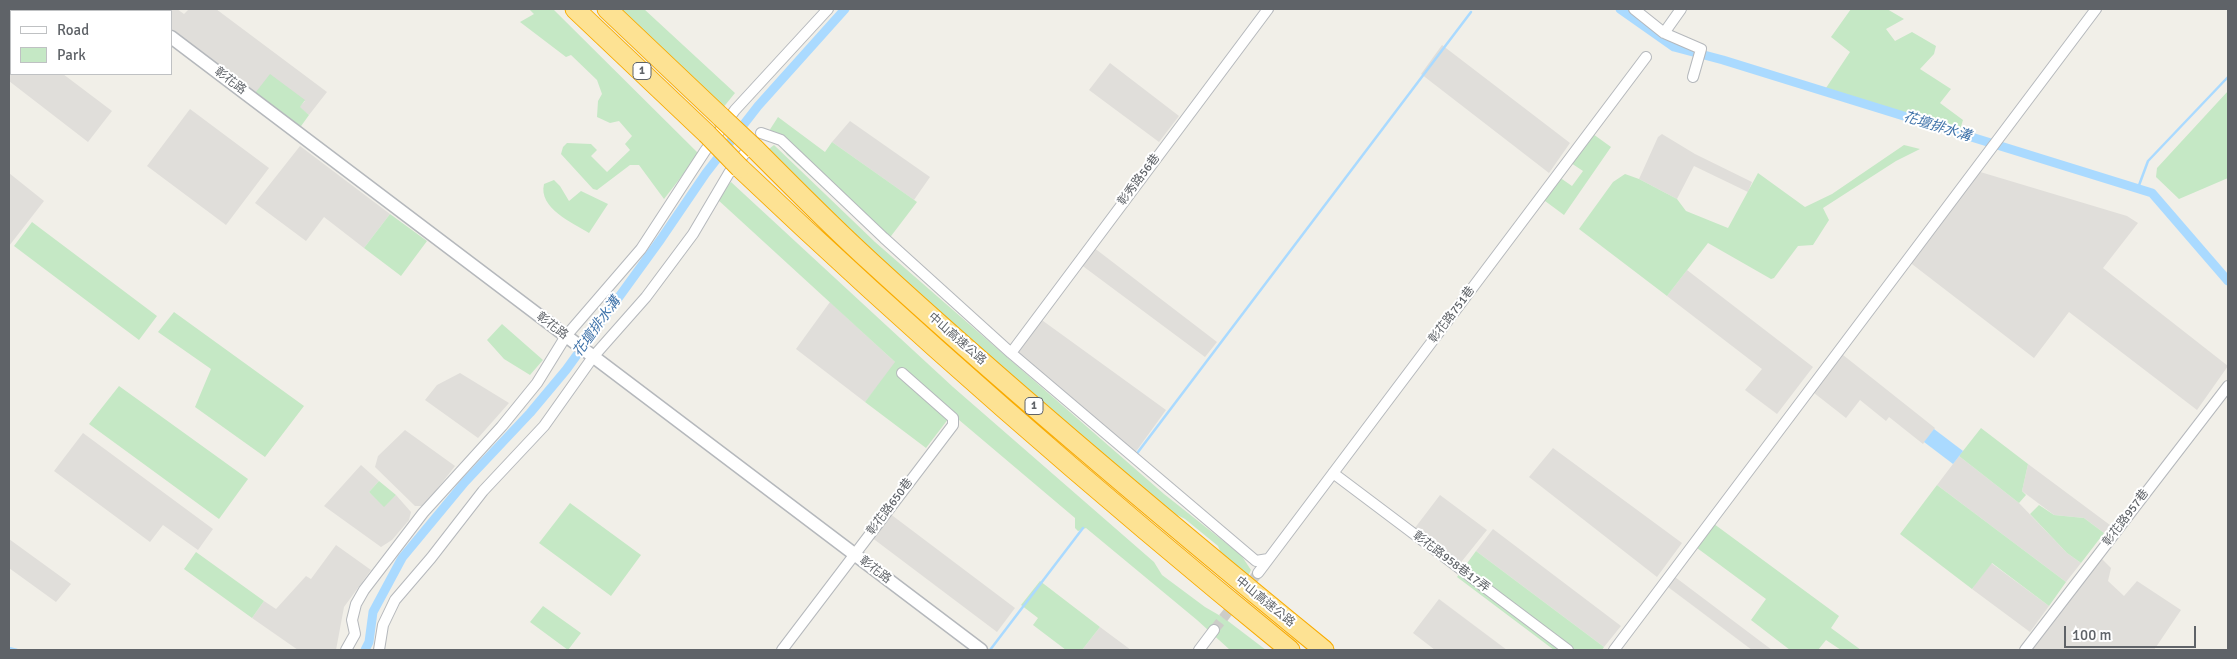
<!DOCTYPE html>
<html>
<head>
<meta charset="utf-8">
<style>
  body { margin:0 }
  #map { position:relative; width:2237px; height:659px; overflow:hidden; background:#f1efe8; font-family:Signika,sans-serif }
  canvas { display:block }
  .frame { position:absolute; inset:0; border:10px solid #5f6368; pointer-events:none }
  .legend { position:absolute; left:10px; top:10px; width:162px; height:65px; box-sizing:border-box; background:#fff; border:1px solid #bfc1c3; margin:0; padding:6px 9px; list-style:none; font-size:15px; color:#5f6368 }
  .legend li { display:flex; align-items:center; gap:10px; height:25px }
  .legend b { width:25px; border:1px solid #bfc1c3 }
  .scale { position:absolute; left:2064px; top:626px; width:132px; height:22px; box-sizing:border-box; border:2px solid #5f6368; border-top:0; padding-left:6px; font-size:15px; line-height:18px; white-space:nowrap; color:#5f6368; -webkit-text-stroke:4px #fff; paint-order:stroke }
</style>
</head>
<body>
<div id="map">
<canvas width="2237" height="659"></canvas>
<div class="frame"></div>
<ul class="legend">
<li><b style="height:6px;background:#fff"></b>Road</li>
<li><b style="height:14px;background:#c5e8c5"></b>Park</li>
</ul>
<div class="scale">100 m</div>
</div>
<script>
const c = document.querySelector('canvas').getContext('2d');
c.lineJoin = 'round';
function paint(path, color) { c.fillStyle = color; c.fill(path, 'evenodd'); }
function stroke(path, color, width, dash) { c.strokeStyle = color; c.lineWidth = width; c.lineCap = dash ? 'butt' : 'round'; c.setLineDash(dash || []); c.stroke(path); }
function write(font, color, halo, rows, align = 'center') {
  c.font = font + ' Signika,"Noto Sans TC",sans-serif'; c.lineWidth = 4; c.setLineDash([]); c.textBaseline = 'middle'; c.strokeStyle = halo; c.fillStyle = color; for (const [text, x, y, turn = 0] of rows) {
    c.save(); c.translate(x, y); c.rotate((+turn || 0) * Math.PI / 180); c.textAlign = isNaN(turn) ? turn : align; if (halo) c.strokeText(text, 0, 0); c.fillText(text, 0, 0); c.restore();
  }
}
paint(new Path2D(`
  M48 9H123L127 11H51Z
  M137 9H177L184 14 189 9H216L327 92 309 115 299 107 305 101 252 97 171 35V11H140Z
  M9 32 11 34V74H63L112 111 88 142 9 81Z
  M1442 45 1570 143 1549 173 1421 74Z
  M1110 63 1179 116 1159 142 1089 90Z
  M190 109 269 168 226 225 147 166Z
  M850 121 930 177 914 200 832 142Z
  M1662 134 1695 154 1752 182 1748 192 1694 166 1677 199 1639 179 1658 137Z
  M300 146 390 214 364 248 324 217 306 241 255 203Z
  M1977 171 2127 216 2138 223 2103 268 2228 366 2197 410 2069 312 2034 358 1908 261Z
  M9 173 44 201 9 246Z
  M1093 247 1217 342 1205 357 1080 264Z
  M1687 270 1813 367 1777 414 1745 390 1762 369 1667 296Z
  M830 302 896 363 865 402 796 349Z
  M1039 318 1166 410 1132 457 1013 352Z
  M1838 351 1935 428 1923 444 1889 417 1886 421 1860 400 1846 418 1809 389Z
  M460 373 509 403 478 438 425 400 437 385Z
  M405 430 455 466 424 506H415L375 467 378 456Z
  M83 433 213 529 198 550 163 525 150 542 54 471Z
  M1553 448 1682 543 1657 577 1529 477Z
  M1959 456 2019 503 2067 553 2081 563 2066 582 1937 485Z
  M2028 464 2110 525 2104 533 2084 518 2054 515 2022 491Z
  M361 465 379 481 369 492 384 506 396 495 411 512 409 520 392 540 381 547 324 506Z
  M1440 495 1487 530 1454 571 1408 537Z
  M889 513 1015 608 997 632 871 537Z
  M1493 529 1621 626 1604 647 1476 551Z
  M9 539 71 584 56 602 9 568Z
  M336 545 371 570 344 607 336 650H298L252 618 264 601 276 609 306 576 311 579Z
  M2099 556 2111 568 2108 581 2124 596 2137 581 2181 610 2154 650H2027Z
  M1991 563 2049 606 2030 632 1972 589Z
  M1671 574 1772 650H1752L1664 584Z
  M1439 599 1507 650H1435L1413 633Z
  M1100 627 1131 650H1082Z`), '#e0deda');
paint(new Path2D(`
  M529 9H553L699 154 664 199 639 165H630L597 190 593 189 561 154 563 147 567 143 591 144 597 150 591 156 607 172 630 150 625 144 632 136 619 121 610 123 597 117 598 101 602 94 597 80 571 55 566 57 520 22 534 14Z
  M621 9H644L735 93 722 109Z
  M1851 9H1887L1904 19 1886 29 1895 41 1912 32 1936 46 1934 54 1920 69 1951 89 1940 103 1963 120 1959 133 1822 94 1850 52 1831 37Z
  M270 74 305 100 300 107 309 115 299 129 252 97Z
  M2228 91V178L2179 199 2156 177 2157 168Z
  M778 117 825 152 832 142 917 202 885 244 787 155 769 131Z
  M1593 134 1611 147 1564 215 1541 198 1559 177 1572 186 1583 171 1571 163Z
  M774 145 875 242 1164 494 1241 555 1251 570 1248 576 1223 558 1218 546 1185 519 1160 506 926 302 765 152Z
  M1904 145 1920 149 1896 161 1823 208 1829 220 1813 245 1798 246 1774 278 1771 279 1708 243 1667 296 1579 229 1613 182 1625 174 1639 179 1677 199 1686 211 1728 228 1758 173 1805 207 1832 194Z
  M554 180 560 186 569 201 581 191 608 204 589 233C573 223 538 208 544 184Z
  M731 182 953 387 1154 562 1162 575 1205 607 1224 618 1266 650H1230L1197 620 1086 528 1078 531 1075 528V518L952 414 926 448 865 402 895 362 717 199Z
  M390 214 427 241 401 276 364 248Z
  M32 222 157 316 139 340 14 246Z
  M174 312 304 406 265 457 195 407 211 369 158 332Z
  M502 324 543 360 530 375 504 359 487 340Z
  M119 386 248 479 219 519 89 424Z
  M1981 428 2028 464 2022 491 2026 495 2019 503 1959 456Z
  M379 481 396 495 384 507 369 492Z
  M1937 485 2066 582 2049 606 1992 563 1972 589 1900 534Z
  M570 503 641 555 611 596 539 543Z
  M2039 505 2054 515 2084 518 2104 533 2081 563 2067 553 2030 514Z
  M1710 521 1839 616 1831 628 1861 650H1841L1826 640 1818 650H1790L1751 620 1766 599 1693 545Z
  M1476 551 1604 647 1602 650H1554L1457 577Z
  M196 552 264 601 252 618 184 569Z
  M1040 581 1100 627 1082 650H1066L1033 625 1038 618 1021 605Z
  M543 606 581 633 568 650 530 622Z`), '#c5e8c5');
paint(new Path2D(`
  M1934 429 1963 451 1953 464 1924 442Z`), '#aadaff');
stroke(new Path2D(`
  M2138 188 2148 161 2228 77
  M1135 456 1471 12
  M9 648 17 650
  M990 650 1083 528`), '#aadaff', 2.5);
stroke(new Path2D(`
  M1620 9 1674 47 1723 60 2152 193 2228 281
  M365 650 369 642 373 612 402 558 465 482 530 413 566 370 661 239 706 173 758 106 845 9`), '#aadaff', 9);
stroke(new Path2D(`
  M1214 630 1258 573`), '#ccccc8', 10, [10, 5]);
const minor = new Path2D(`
  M1634 9 1664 33 1701 49 1693 77
  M1664 33 1681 9
  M761 133 781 140 884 238 1011 353 1256 561 1268 559
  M1011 353 1268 9
  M1333 473 1568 650
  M1258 573 1646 57
  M346 650 355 634 352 620 356 604 364 590 423 513 502 426 537 383 566 336 641 249 705 151 735 110 828 9
  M379 650 383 625 395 600 431 558 483 491 544 426 593 357 646 297 693 234 729 173 754 142
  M782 650 953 425V418L902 373
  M1199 650 1214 630
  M1614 650 2096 9
  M2025 650 2228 386`);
const tertiary = new Path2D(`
  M133 9 136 11
  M171 37 981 650`);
const motorway = new Path2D(`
  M575 9 707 134
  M607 9 721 117
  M755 149C794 188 832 227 873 264 1019 398 1171 525 1324 650
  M740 168C917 336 1101 496 1290 650`);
stroke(minor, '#b5b8bc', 12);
stroke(tertiary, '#b5b8bc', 15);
stroke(motorway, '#f9ab00', 21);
stroke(minor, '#fff', 10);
stroke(tertiary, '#fff', 12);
stroke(motorway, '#fde293', 19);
const motorwayBridge = new Path2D(`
  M721 117 755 149
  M707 134 740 168`);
stroke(motorwayBridge, '#f9ab00', 21, []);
stroke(motorwayBridge, '#fde293', 19);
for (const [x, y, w] of [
  [642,71,18],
  [1034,406,18]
]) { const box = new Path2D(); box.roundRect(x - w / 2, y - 8.5, w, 17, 4); c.fillStyle = '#fff'; c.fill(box); stroke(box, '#5f6368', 1); }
write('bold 11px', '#5f6368', null, [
  ["1",642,71],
  ["1",1034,406]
]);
write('12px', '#5f6368', '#fff', [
  ["彰花路",230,81,37],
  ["彰秀路56巷",1139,180,-53],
  ["彰花路751巷",1452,315,-53],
  ["彰花路",552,326,37],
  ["中山高速公路",957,339,41],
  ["彰花路650巷",890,507,-53],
  ["彰花路957巷",2126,518,-53],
  ["彰花路958巷17弄",1451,562,37],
  ["彰花路",875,570,37],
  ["中山高速公路",1265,602,39]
]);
write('italic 14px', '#4174aa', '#fff', [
  ["花壇排水溝",1937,127,17],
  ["花壇排水溝",597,327,-54]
]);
</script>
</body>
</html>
